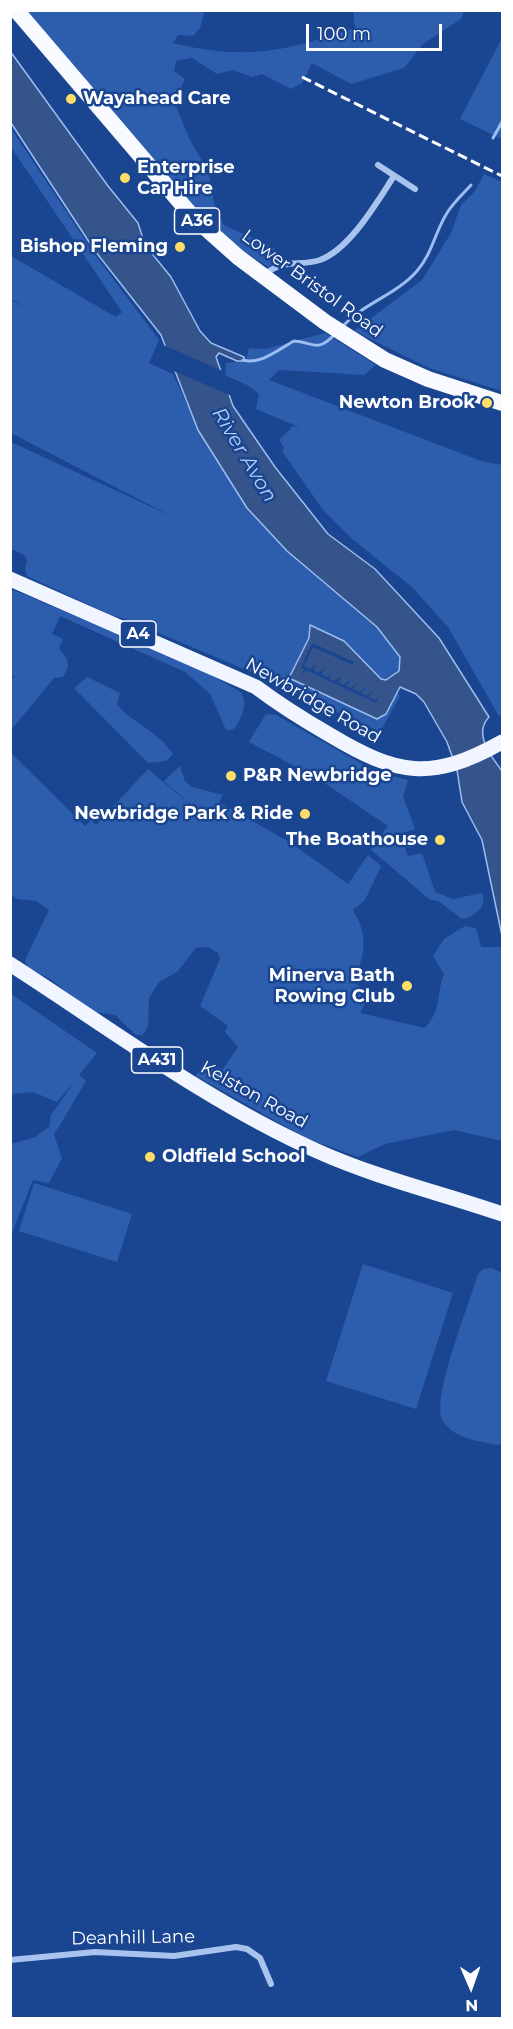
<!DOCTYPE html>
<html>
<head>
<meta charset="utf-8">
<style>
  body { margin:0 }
  #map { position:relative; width:513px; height:2029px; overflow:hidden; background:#1a4590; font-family:Montserrat,sans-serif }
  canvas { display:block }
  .frame { position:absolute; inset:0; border:12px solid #fff; pointer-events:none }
  .north { position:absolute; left:441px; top:1957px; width:60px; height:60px; -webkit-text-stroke:4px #1a4590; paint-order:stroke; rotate:178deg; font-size:16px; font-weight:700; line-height:24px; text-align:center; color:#fff }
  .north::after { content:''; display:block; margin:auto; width:21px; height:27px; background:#fff; clip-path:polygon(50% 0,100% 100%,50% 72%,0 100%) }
  .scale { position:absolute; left:306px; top:24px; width:136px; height:27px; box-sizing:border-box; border:3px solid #fff; border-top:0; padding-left:8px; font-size:18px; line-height:21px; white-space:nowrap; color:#fff; -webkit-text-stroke:4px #1a4590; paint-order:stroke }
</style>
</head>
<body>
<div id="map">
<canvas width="513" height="2029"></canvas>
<div class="frame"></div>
<div class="north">N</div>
<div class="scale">100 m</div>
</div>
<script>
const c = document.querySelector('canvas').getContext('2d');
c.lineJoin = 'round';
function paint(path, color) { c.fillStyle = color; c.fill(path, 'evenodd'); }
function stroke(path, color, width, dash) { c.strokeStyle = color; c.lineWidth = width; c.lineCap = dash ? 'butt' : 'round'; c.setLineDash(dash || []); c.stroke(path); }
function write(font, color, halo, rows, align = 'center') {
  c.font = font + ' Montserrat,sans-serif'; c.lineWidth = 5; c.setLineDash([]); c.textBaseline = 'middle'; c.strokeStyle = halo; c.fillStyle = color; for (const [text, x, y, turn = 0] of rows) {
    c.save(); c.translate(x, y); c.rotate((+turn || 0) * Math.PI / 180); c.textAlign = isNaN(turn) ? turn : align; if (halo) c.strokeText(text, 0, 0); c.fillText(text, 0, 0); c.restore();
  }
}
paint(new Path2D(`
  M23 11H202L204 13 200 28 193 36 178 35 173 43C247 61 285 51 355 28L353 11H464L461 19 423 44 404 68 351 84 312 63 302 83 291 89 262 74 252 77 233 70 217 74 192 58 176 61 174 71 185 79 174 102 190 140 208 171 215 207 224 225 274 248 278 261 268 267 245 252H240L196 209Z
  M502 38V139L460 119Z
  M10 127 93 252 159 340 149 363 173 374 198 429 247 508 287 551 377 627 400 657 399 671 389 678 400 696 380 732 253 673 126 619 113 616 27 576 25 569 27 560 24 555 11 549V442L173 517 11 433V300L34 312 11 299V256L116 317 122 312 11 147Z
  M484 174 502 182V391L429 368 354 331 422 280 451 233 461 205 475 191Z
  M325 333 376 365 364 375 279 370 269 380 481 461 502 465V715L499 716 448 627 413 588 351 538 323 510 282 451 284 448 279 440 293 426 301 428 256 409 259 394 249 386 225 375 226 363 246 361 249 348 266 349Z
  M11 589 197 667 242 693C247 706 242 718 234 729L226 730 210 694 185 672 60 616 52 634 63 639 59 648 67 659 68 667 63 677 54 678 11 730V680L15 676H11Z
  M87 677 120 693 117 704C134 725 156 729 173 754L166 761 148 763 74 688Z
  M268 714 276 715 376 772 408 780 403 797 415 829 400 834 408 856 422 853 435 892 453 899 482 893C488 907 474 917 462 919L440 902 429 899 371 850 388 826 317 778 249 742 265 715Z
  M10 752 85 826 91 820 96 825 148 769 216 826 164 781 180 766 185 781 192 787 223 795 219 802 291 843 348 884 368 855 381 866 365 900 353 910C369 937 365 955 353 982L371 993 360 1013 425 1028C443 1007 435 998 444 974L433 956 444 939 465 926 476 928 481 947H502V1141L454 1130 385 1144 358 1157 306 1138 196 1076 203 1062 223 1069 238 1047 225 1032 228 1026 200 1006 220 959 218 953 208 947 196 948 177 972 159 982 149 998 148 1026 143 1035H136L115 1015 96 1012 83 1006 52 980 27 967 25 960 49 910 36 901 17 899 11 894Z
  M11 994 97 1053 79 1075 86 1081 54 1135 62 1158 49 1183 33 1180 11 1235V1144L35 1137 49 1127 51 1115 75 1081 57 1102 33 1092 11 1094Z
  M34 1183 132 1214 117 1262 19 1231Z
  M363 1264 453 1293 416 1409 326 1381Z
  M492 1268 502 1273V1444L497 1445C479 1441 454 1439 443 1421 430 1400 470 1302 478 1274L483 1269Z`), '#2d5eae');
const water = new Path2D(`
  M10 51 108 186 138 223 145 245 171 277 200 331 211 343 244 357 245 361H237L219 353 216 357 233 406 275 467 328 534 375 569 439 638 489 717C473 734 491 756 502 771V936L482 840 462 802 457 770 447 742 424 702 416 694 400 687 386 714 377 719 289 678 309 638 310 625 344 641 381 679 386 680 399 671 400 657 377 627 287 551 247 508 198 430 161 335 95 251 11 123Z`);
paint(water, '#35548c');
stroke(water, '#9cbdf1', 1.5);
paint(new Path2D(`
  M161 344 225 372 232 396 169 369Z
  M312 643 354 662 353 665 313 647 304 666 310 669 317 664 313 670 318 673 326 668 321 674 327 677 333 672 329 678 334 681 342 676 338 682 343 685 351 680 346 686 351 688 358 683 353 689 359 692 366 687 361 693 366 696 373 691 368 697 376 700 380 695 376 703 306 670 302 675 304 669 301 668Z`), '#1a4590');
stroke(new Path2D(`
  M493 138 502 122
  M343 326C364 303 396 295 417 271 432 254 435 232 447 213 453 203 463 194 471 185
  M243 360C261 365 279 349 294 341 313 342 317 353 334 335`), '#9cbdf1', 3);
stroke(new Path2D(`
  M378 165 415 189
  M264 275C284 258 298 267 320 260 350 249 377 202 394 176
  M10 1960 95 1952 174 1956 236 1947 247 1949 260 1958 271 1984`), '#a9c3ef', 6);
stroke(new Path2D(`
  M10 579 256 687C280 705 304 720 330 735 397 775 431 782 502 742
  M10 964C111 1029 208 1102 317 1151 377 1178 441 1193 502 1214`), '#f0f5ff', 15);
stroke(new Path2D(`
  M16 10 192 216 238 257 325 322 385 360 428 379 502 403`), '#f8faff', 16);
stroke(new Path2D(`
  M302 77 502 176`), '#fff', 3, [10, 4.5]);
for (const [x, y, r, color] of [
  [71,99,6,"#ffde66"],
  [125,178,6,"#ffde66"],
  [180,247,6,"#ffde66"],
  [487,403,6,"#ffde66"],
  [231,776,6,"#ffde66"],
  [305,814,6,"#ffde66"],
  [440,840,6,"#ffde66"],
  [407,986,6,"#ffde66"],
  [150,1157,6,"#ffde66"]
]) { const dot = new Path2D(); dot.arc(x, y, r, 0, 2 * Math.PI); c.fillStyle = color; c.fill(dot); stroke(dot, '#1a4590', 2); }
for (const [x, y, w] of [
  [197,221,45],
  [138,634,36],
  [157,1060,51]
]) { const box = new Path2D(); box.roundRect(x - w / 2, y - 13, w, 26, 4.5); c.fillStyle = '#1a4590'; c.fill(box); stroke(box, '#fff', 1.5); }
write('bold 16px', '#fff', null, [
  ["A36",197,221],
  ["A4",138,634],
  ["A431",157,1060]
]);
write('bold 18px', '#fff', '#1a4590', [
  ["Wayahead Care",83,99,"left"],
  ["Enterprise",137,168,"left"],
  ["Car Hire",137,189,"left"],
  ["Bishop Fleming",168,247],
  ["Newton Brook",475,403],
  ["P&R Newbridge",243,776,"left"],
  ["Newbridge Park & Ride",293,814],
  ["The Boathouse",428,840],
  ["Minerva Bath",395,976],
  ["Rowing Club",395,997],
  ["Oldfield School",162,1157,"left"]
], 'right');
write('18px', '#fff', '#1a4590', [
  ["Lower Bristol Road",312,284,36],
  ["Newbridge Road",313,701,30],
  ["Kelston Road",254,1095,29],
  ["Deanhill Lane",133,1938,-1]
]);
write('italic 20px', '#b5cef6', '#1a4590', [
  ["River Avon",244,455,59]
]);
</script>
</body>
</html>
